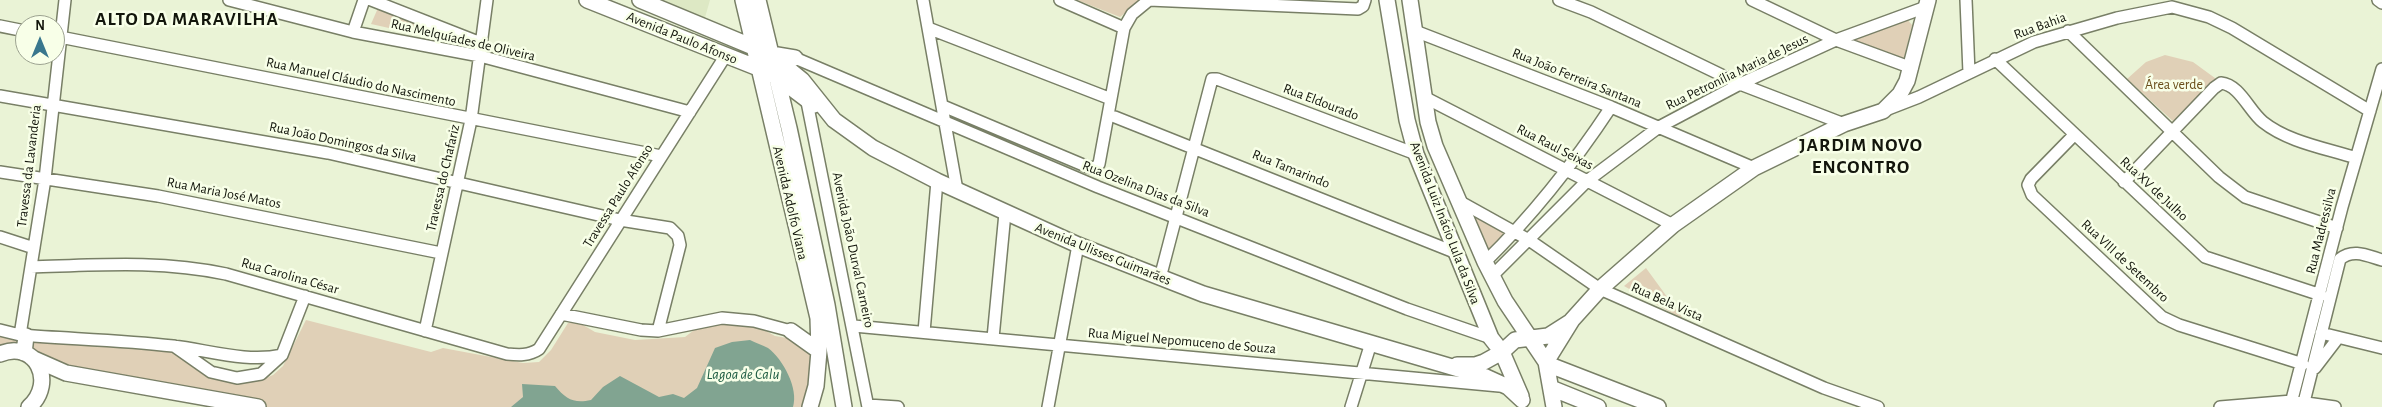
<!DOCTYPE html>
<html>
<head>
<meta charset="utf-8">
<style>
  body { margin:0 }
  #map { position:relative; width:2382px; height:407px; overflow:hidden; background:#eaf3d6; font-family:"Alegreya Sans",sans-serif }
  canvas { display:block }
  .north { position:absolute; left:15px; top:15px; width:50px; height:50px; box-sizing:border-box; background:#f8ffe8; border:1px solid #9ca290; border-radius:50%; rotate:0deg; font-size:14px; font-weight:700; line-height:20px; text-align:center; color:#13160c }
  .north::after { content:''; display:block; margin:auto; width:18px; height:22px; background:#39778d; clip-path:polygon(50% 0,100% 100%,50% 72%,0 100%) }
</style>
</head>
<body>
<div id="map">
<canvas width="2382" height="407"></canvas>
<div class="north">N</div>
</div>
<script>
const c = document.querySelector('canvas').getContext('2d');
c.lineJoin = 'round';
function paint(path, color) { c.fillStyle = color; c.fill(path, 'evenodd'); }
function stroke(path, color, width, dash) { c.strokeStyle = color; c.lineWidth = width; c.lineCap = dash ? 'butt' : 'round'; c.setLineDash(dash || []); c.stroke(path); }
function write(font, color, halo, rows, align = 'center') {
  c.font = font + ' "Alegreya Sans",sans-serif'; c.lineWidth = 5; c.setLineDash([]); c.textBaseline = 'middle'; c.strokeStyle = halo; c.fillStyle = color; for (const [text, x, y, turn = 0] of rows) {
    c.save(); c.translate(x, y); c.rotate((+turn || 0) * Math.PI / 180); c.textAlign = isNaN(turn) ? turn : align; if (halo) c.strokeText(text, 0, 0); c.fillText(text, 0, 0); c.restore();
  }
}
paint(new Path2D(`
  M662 0H710L704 21Z`), '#dde8c4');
paint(new Path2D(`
  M1077 0H1141L1120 17Z
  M378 8 461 44 371 24Z
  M1906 18 1912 25 1904 58 1898 60 1849 40Z
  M2165 55 2193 62 2219 81 2175 123 2127 79 2146 62Z
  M1470 212 1509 233 1489 252Z
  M1646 268 1684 320 1624 286Z
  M306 320 431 352 443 348 523 363 539 362 551 350 568 323 578 322 595 332 635 340 685 337 698 327 710 322 757 326 775 336 799 340 815 357 803 407H260L22 356 0 345V331L175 351 240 381 261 380 273 375 283 366Z`), '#e0d0b7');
paint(new Path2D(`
  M750 340C755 343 763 345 768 348 783 359 799 389 793 407H511L523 397 522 384 555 386C566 399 574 404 591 400L603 387 620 376 659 397 673 394 684 398 697 388 715 348 732 342Z`), '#81a491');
const street = new Path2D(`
  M229 0 353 32 480 56 690 112
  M371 0 481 43
  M923 0 957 190
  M1060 0 1124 28
  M1149 0 1358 9 1363 6 1365 0
  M1559 0 1591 12 1740 84 1844 124
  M1752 0 1836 40 1912 68
  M1966 0 1969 73
  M2378 0 2382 3
  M0 26 25 31
  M928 28 1111 99
  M1415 31 1611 107 1754 168
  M2068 31 2219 177 2245 197 2337 228
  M353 32 364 0
  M55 36 661 156
  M795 58 1098 187 1407 309 1491 338
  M1995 59 2205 257 2321 295
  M0 96 328 153 620 220 670 228 678 236 680 245 658 331
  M806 97 868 407
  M1424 97 1673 225
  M943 106 1088 167 1095 168 1099 164 1124 28 1132 14 1149 0
  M1888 109 1919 97 2034 42 2117 18 2172 7 2209 17 2232 28 2370 111
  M1115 117 1454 252
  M2074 135 2031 179 2028 185 2032 195 2162 317 2179 325 2303 364
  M0 172 158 196 441 253
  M2124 182 2214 88 2221 83C2240 85 2249 111 2263 122 2288 142 2325 148 2356 158
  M1457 200 1529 240 1600 289 1824 388 1878 407
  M0 237 34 248
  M1485 262C1533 215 1574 163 1611 107
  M31 267C98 265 160 260 226 274L507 354C518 355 529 356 539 349L726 55
  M1492 276 1587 181 1659 127 1740 84 1836 40 1926 7
  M1160 278 1212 79H1217L1416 154
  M561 314 641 330 658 331 722 318 754 321 791 331
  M854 326 1499 386
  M0 330 20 335C71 339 122 340 173 346 208 350 247 363 282 355
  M425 331 471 120 487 0
  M924 332 937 181
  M2321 333 2382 348
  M20 335 45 179 65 0
  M993 338 1005 213
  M174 346 211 372 237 378 261 374 282 355 305 296
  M2315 368 2338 338
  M2304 402 2340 259C2353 248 2368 256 2382 260
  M868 405 898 407
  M1048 407 1078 245
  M1351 407 1371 343
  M2220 407 2292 401 2335 407
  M2290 407 2342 207 2382 69`);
const secondary = new Path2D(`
  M587 0 758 68 777 77 814 105
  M640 0 770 54 802 80 834 120 873 148 937 181 1078 245 1203 294 1486 377 1508 387 1522 400
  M743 0 818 318 819 351 816 386 810 407
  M758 0 789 128 827 305 844 407
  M1387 0 1407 120 1416 154 1491 338 1502 352 1521 396
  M1410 0 1428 122 1435 146 1485 262 1505 301 1546 362 1554 407
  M771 54 795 58
  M791 331 819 351
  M24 353 26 336
  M0 354C35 339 57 382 29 407
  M32 358 66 373 258 407
  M1546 362 1572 320 1600 289 1673 225 1754 168 1844 124 1883 111 1900 94 1907 81 1928 0
  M1547 364 1658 407
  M1457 365H1475L1484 362 1502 352 1515 340 1548 336 1570 322
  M1551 388 1598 407`);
stroke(street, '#787f66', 14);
stroke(secondary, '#787f66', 18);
stroke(street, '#fff', 11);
stroke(secondary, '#fff', 15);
write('14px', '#13160c', '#f8ffe8', [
  ["Rua Bahia",2040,26,-20],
  ["Avenida Paulo Afonso",682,38,22],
  ["Rua Melquíades de Oliveira",463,40,13],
  ["Rua Petronília Maria de Jesus",1737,72,-26],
  ["Rua João Ferreira Santana",1577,78,22],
  ["Rua Manuel Cláudio do Nascimento",361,82,12],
  ["Rua Eldourado",1321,102,21],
  ["Rua João Domingos da Silva",343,142,12],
  ["Rua Raul Seixas",1555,147,27],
  ["Travessa da Lavanderia",29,166,-83],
  ["Rua Tamarindo",1291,169,22],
  ["Travessa do Chafariz",443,178,-77],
  ["Rua Ozelina Dias da Silva",1146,189,21],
  ["Rua XV de Julho",2154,189,43],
  ["Rua Maria José Matos",224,193,11],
  ["Travessa Paulo Afonso",618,196,-58],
  ["Avenida Adolfo Viana",790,203,77],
  ["Avenida Luiz Inácio Lula da Silva",1445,223,69],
  ["Rua Madressilva",2321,231,-76],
  ["Avenida João Durval Carneiro",853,250,78],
  ["Avenida Ulisses Guimarães",1103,254,22],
  ["Rua VIII de Setembro",2125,261,43],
  ["Rua Carolina César",290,276,16],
  ["Rua Bela Vista",1667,302,24],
  ["Rua Miguel Nepomuceno de Souza",1182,341,5]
]);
write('14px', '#694d19', '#f8ffe8', [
  ["Área verde",2174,85]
]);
write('italic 15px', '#1f5d43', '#f8ffe8', [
  ["Lagoa de Calu",743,374]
]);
c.letterSpacing = '1px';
write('bold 19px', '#13160c', '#f8ffe8', [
  ["ALTO DA MARAVILHA",187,19],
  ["JARDIM NOVO",1861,145],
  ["ENCONTRO",1861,167]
]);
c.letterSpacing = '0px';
</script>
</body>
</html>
